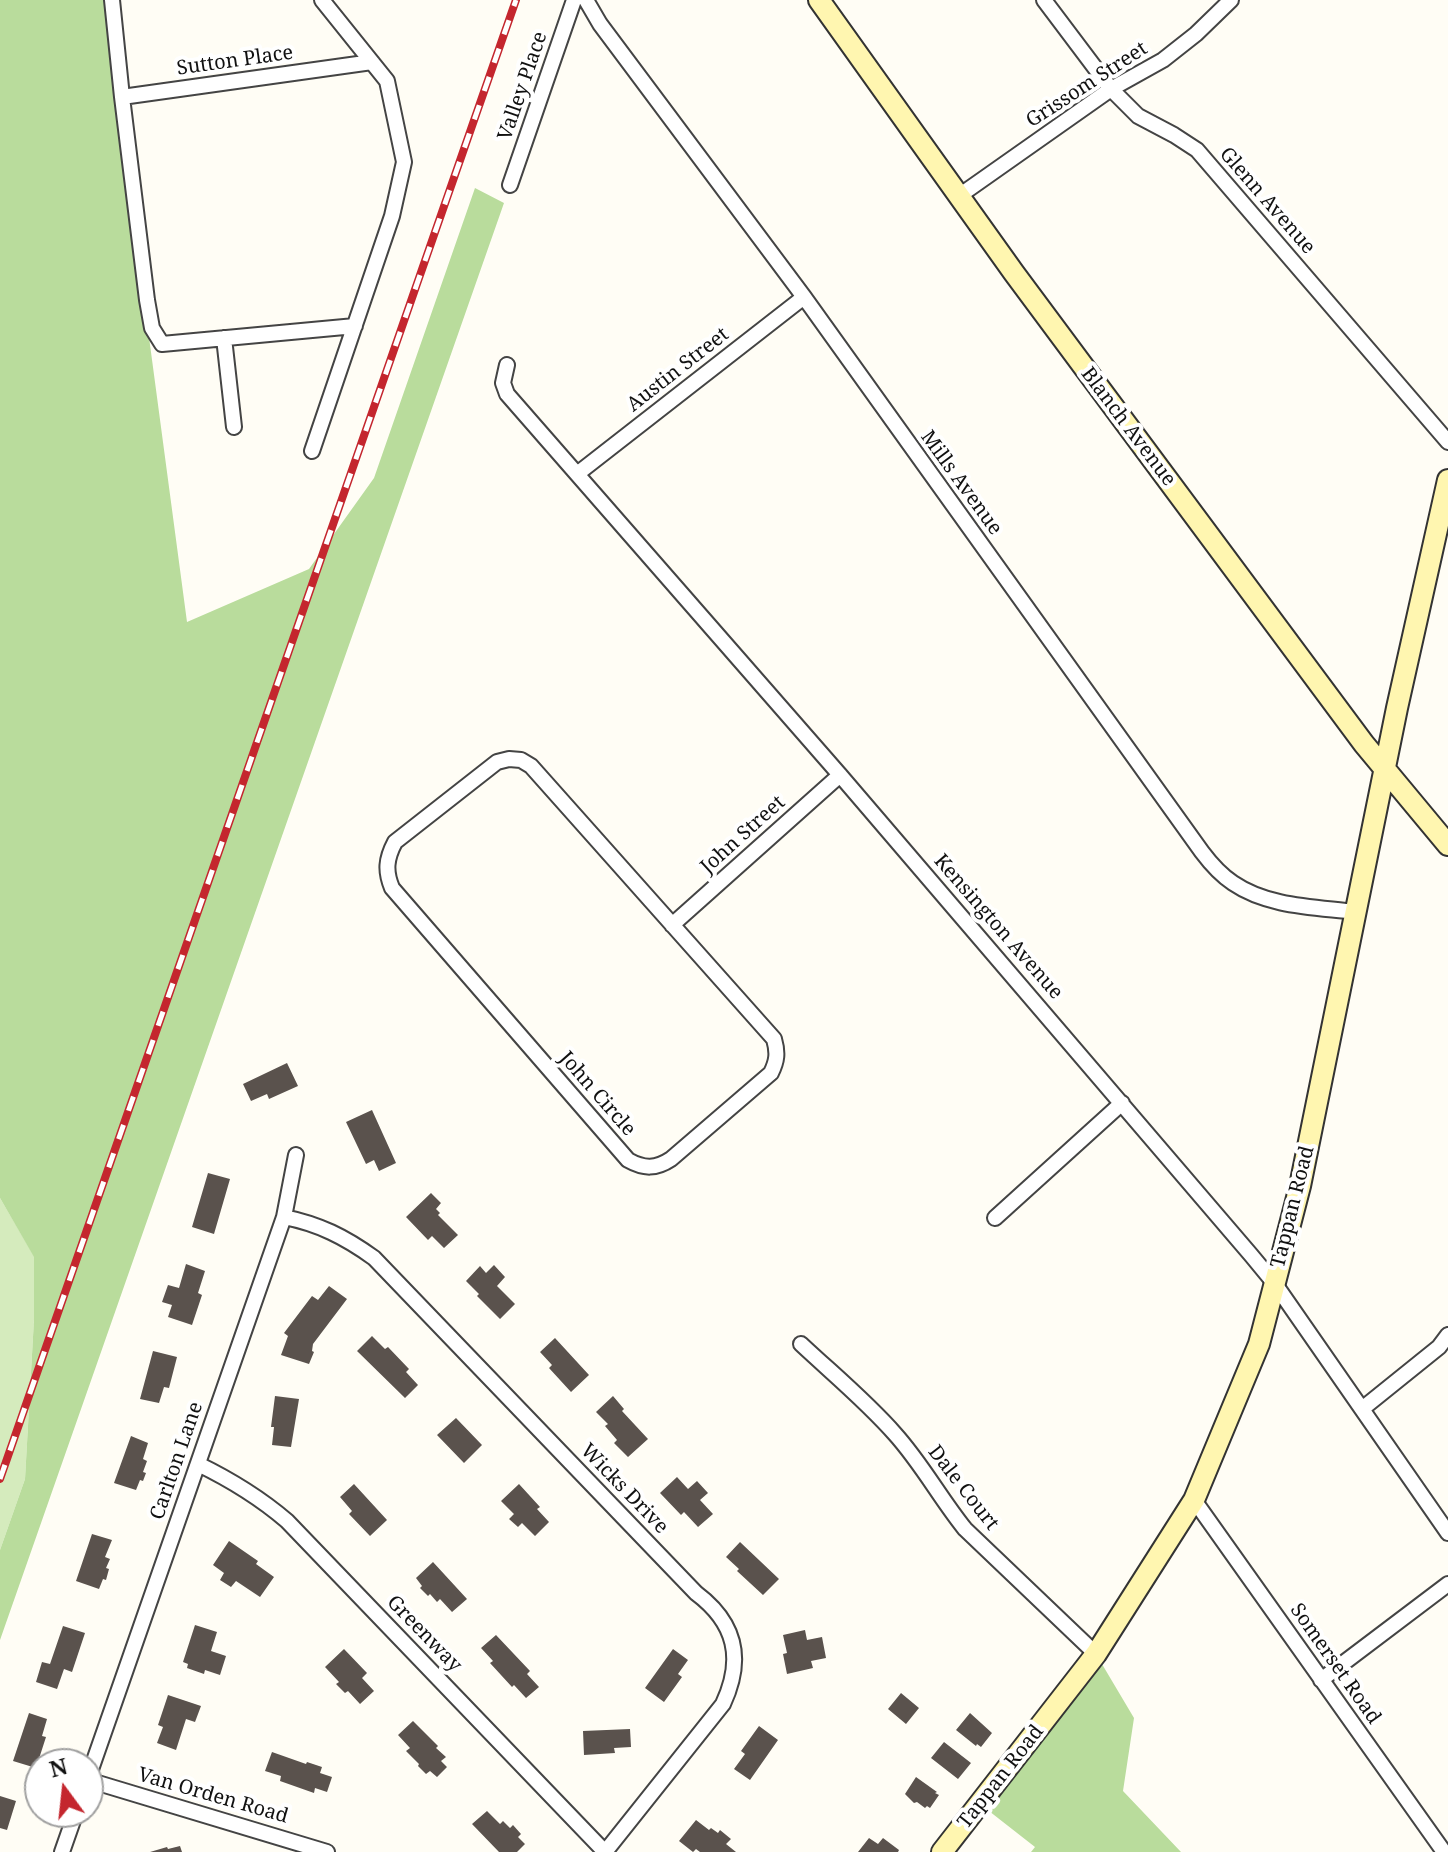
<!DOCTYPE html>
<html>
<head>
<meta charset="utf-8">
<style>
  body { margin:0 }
  #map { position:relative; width:1448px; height:1852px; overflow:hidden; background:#fffdf5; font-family:"Noto Serif",serif }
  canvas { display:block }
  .north { position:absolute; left:24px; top:1748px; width:80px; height:80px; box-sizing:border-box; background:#fff; border:2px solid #a0a0a0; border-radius:50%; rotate:345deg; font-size:22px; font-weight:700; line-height:32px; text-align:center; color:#111 }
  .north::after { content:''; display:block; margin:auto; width:28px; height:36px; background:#c4262e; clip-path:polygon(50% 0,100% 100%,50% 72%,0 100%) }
</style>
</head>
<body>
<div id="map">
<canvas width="1448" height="1852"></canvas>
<div class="north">N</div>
</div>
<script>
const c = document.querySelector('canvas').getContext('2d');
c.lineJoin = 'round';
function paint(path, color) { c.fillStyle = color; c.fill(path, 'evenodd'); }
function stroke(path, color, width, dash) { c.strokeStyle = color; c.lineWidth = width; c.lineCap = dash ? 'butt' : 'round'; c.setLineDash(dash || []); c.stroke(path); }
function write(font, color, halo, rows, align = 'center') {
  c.font = font + ' "Noto Serif",serif'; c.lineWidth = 8; c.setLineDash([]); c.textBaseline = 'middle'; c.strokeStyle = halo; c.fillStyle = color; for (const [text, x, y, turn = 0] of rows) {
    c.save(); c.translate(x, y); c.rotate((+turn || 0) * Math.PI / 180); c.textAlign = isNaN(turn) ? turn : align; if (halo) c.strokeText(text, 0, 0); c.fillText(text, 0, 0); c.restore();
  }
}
paint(new Path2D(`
  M0 1198 34 1256V1319L25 1479 0 1550Z`), '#d5ebbd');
paint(new Path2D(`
  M0 0H104L187 622 309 569 374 478 475 188 504 203 0 1640V1550L25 1479 34 1319V1257L0 1198Z
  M1096 1654 1134 1718 1123 1791 1181 1852H1031L1035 1847 980 1804Z`), '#b9dc9c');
paint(new Path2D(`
  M287 1063 298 1086 269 1099 267 1094 251 1101 243 1084Z
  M372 1110 396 1163 379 1171 374 1160 366 1164 346 1122Z
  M208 1173 230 1179 214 1234 192 1227Z
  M431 1193 441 1203 436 1209 440 1213 438 1215 458 1235 444 1248 432 1236 428 1240 406 1217Z
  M186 1264 205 1271 198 1293 202 1295 192 1325 168 1317 172 1305 162 1302 168 1285 179 1288Z
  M494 1265 505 1277 497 1286 515 1304 500 1319 477 1296 479 1294 466 1281 480 1266 486 1273Z
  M329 1286 347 1299 313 1344 312 1351 314 1352 309 1364 281 1355 288 1336 284 1333 312 1296 318 1300Z
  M372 1336 385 1349 388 1347 409 1369 406 1372 418 1385 405 1398 357 1351Z
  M555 1338 589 1375 571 1392 549 1368 552 1365 540 1352Z
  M153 1351 177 1357 169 1388 164 1387 159 1403 140 1399Z
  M275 1396 299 1399 291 1447 272 1445 274 1427H271Z
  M613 1396 624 1409 622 1411 648 1439 628 1457 614 1443 617 1440 605 1426 608 1424 596 1412Z
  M456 1418 482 1445 464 1463 437 1435Z
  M131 1436 148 1443 143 1459 147 1461 143 1472 146 1473 143 1481 140 1480 136 1490 114 1483Z
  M677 1477 688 1489 697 1481 708 1493 700 1500 713 1514 698 1527 684 1512 681 1515 660 1493Z
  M354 1484 387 1520 370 1536 349 1514 352 1511 340 1497Z
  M519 1484 540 1507 537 1509 549 1522 535 1536 522 1523 518 1527 509 1519 514 1514 501 1501Z
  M92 1534 112 1540 105 1557 110 1559 106 1568 109 1569 106 1580 103 1579 99 1589 76 1581Z
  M229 1541 258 1561 256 1564 274 1577 260 1597 236 1581 231 1587 220 1580 224 1573 213 1565Z
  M740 1542 779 1579 763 1595 737 1571 739 1569 726 1557Z
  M433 1562 467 1599 452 1612 440 1599 437 1602 430 1594 428 1596 420 1588 422 1586 416 1578Z
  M195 1625 217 1632 211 1651 226 1656 220 1675 205 1670 204 1674 187 1668 188 1664 183 1662Z
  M63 1626 85 1633 72 1672 64 1669 57 1689 36 1682 42 1662 50 1664Z
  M805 1630 807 1640 822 1637 826 1658 811 1661 813 1668 787 1674 783 1654 787 1653 783 1635Z
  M496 1635 530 1671 527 1674 539 1687 526 1698 514 1685 512 1687 490 1663 493 1661 481 1648Z
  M344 1649 367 1673 362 1678 374 1691 360 1704 348 1691 345 1693 336 1684 339 1682 325 1667Z
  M673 1649 688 1660 678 1674 682 1677 664 1702 645 1688Z
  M901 1693 919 1708 906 1724 888 1709Z
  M168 1695 201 1706 195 1722 186 1719 176 1750 157 1743 163 1727 158 1725Z
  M29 1713 47 1719 42 1736 46 1737 36 1768 13 1761Z
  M970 1713 992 1733 981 1747 977 1744 976 1746 956 1730Z
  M413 1721 438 1746 436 1748 446 1757 441 1761 447 1767 437 1777 430 1771 426 1774 418 1766 419 1764 406 1751 410 1748 398 1735Z
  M759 1726 778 1740 750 1780 734 1769 745 1754 741 1751Z
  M630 1729 631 1747 614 1748 615 1753 584 1755 583 1731Z
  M944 1742 971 1763 958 1779 931 1758Z
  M272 1752 306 1764 307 1762 322 1767 320 1773 332 1777 327 1792 315 1788 314 1793 280 1781 281 1776 265 1771Z
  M916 1777 937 1792 935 1793 939 1795 930 1808 927 1806 925 1808 917 1802 914 1803 905 1794Z
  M0 1796 16 1801 7 1830 0 1828Z
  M487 1811 500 1824 503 1821 510 1828 513 1825 521 1834 518 1837 525 1844 517 1852H499L472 1824Z
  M696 1820 709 1830 711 1828 718 1833 720 1830 731 1839 726 1844 736 1852H700L696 1849 693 1852 679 1841Z
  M869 1838 878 1844 883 1838 899 1850 898 1852H858Z
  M180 1846 182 1852H150L167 1847 168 1849Z`), '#5a524d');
const street = new Path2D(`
  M112 0 122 97 372 62
  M586 0 600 24 804 297 1202 852C1211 864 1221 875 1233 883 1268 907 1315 907 1355 912
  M1044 0 1111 89 1138 116 1174 135 1197 150 1448 442
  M122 97 147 300 152 328 162 344 355 326
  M510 185 574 0
  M959 196 1111 89 1163 60 1196 34 1231 0
  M224 338 234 427
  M507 365 503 383 507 394 840 775 1251 1255 1275 1284 1448 1533
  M312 451 392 216 404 162 387 81 322 0
  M577 474 804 297
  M509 759 521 760 531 766 774 1039C778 1053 777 1061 771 1073L671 1159C656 1169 644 1169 628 1160L392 888C385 871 386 859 395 842L497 762Z
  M672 925 840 775
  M284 1217C319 1224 345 1237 374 1258L696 1593C736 1623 744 1659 723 1704L605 1852
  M995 1218 1122 1103
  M801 1344C833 1374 867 1402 895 1434 922 1464 940 1498 965 1529L1096 1654
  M1362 1409 1439 1347 1448 1335
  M198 1464C231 1480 259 1497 287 1521L605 1852
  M1194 1500 1444 1852
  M1321 1680 1448 1584
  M88 1778 284 1217 296 1155
  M88 1780 327 1852
  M62 1852 76 1812`);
const secondary = new Path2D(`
  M819 0 1014 273 1364 744 1448 845
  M942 1852 1096 1654 1194 1500 1259 1344 1300 1186 1397 708 1448 480`);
stroke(street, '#444', 18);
stroke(secondary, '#333', 24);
stroke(street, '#fff', 14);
stroke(secondary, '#fff6b0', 20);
const rail = new Path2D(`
  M0 1479 516 0`);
stroke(rail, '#c4262e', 8);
stroke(rail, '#fff', 5, [15]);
write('20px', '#111', '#fff', [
  ["Sutton Place",235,61,-8],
  ["Grissom Street",1087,85,-33],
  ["Valley Place",523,86,-71],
  ["Glenn Avenue",1267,201,49],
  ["Austin Street",678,370,-38],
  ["Blanch Avenue",1128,427,53],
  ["Mills Avenue",961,483,54],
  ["John Street",743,835,-42],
  ["Kensington Avenue",998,927,49],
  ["John Circle",597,1094,49],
  ["Tappan Road",1293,1207,-76],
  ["Carlton Lane",177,1461,-71],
  ["Dale Court",963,1488,52],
  ["Wicks Drive",624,1489,46],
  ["Greenway",424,1634,46],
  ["Somerset Road",1335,1664,55],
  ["Tappan Road",1001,1777,-52],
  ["Van Orden Road",213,1796,16]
]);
</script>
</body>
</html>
